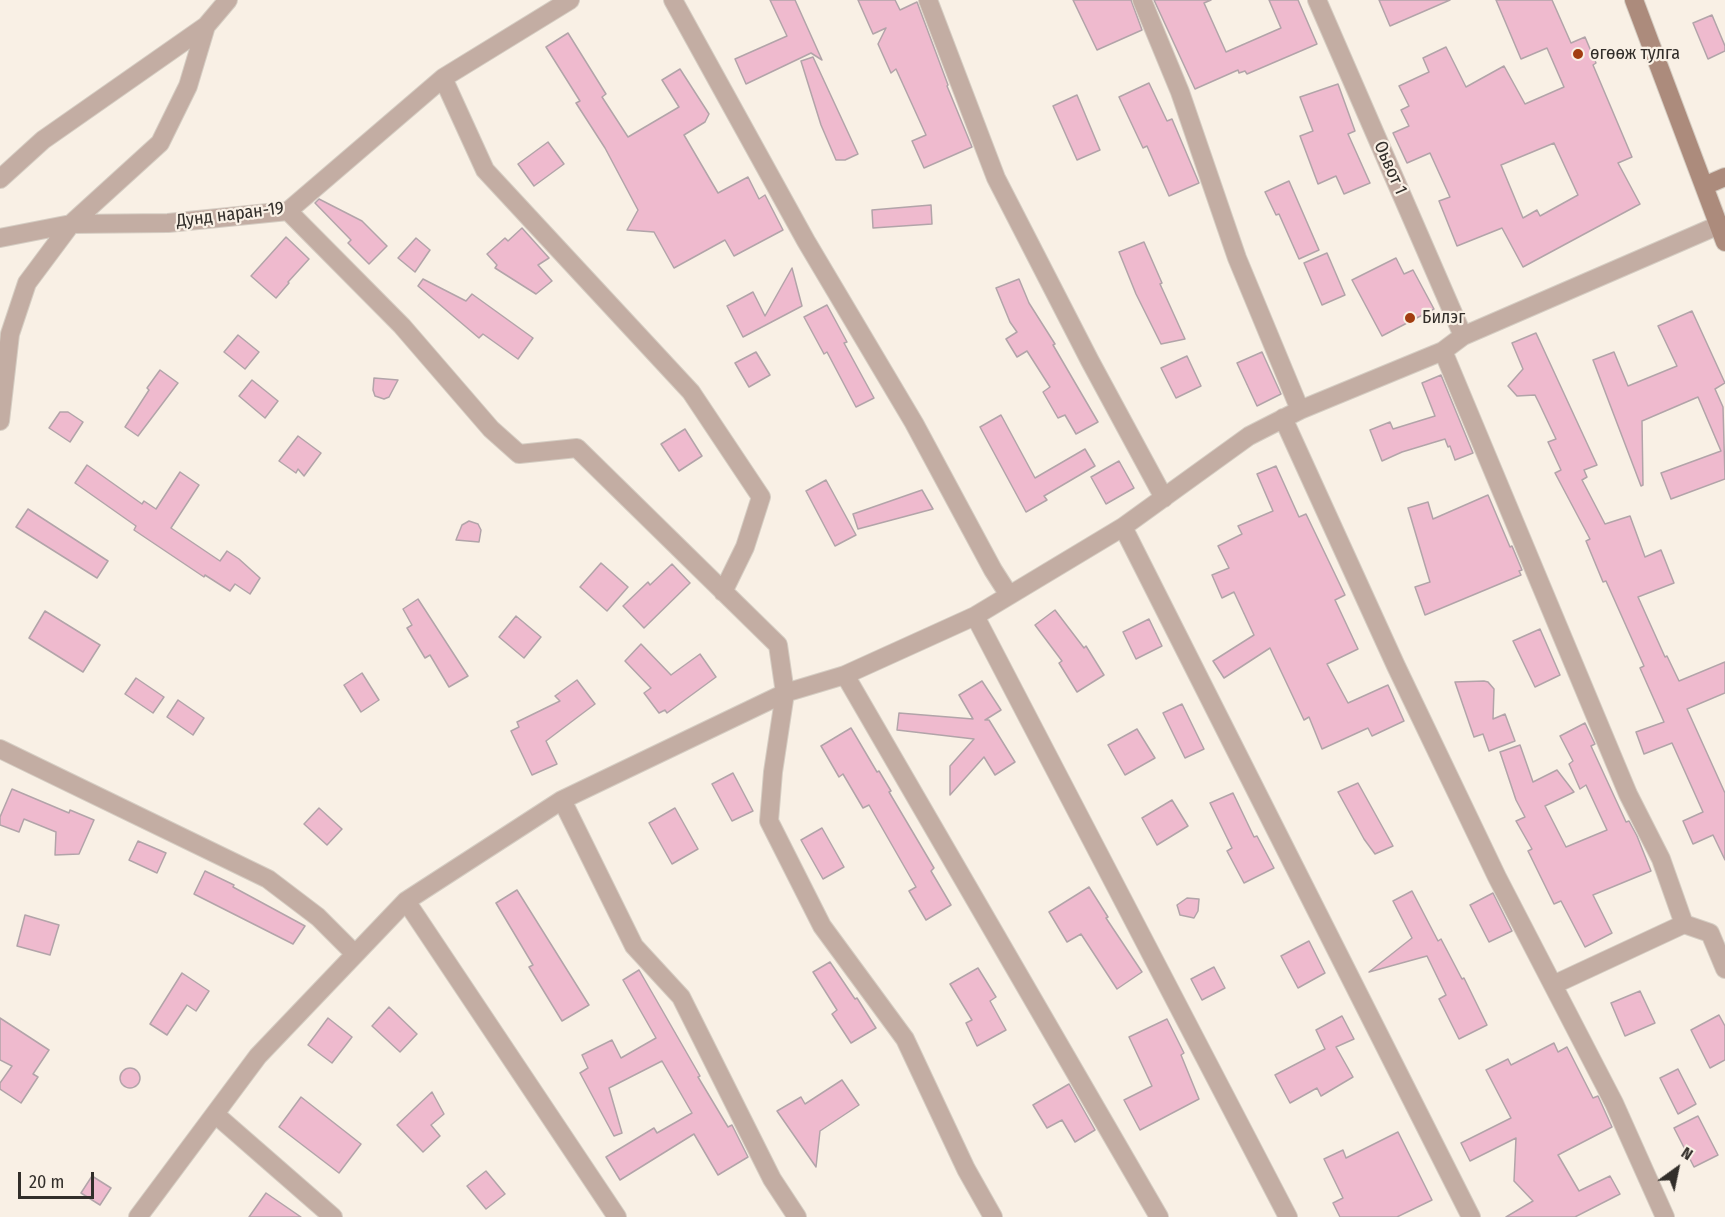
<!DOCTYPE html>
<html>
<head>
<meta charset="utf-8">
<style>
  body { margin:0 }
  #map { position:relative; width:1725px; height:1217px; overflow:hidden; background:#f9f0e5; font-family:"Fira Sans Condensed",sans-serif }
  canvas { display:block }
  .north { position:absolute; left:1647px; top:1139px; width:60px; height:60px; -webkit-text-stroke:4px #f9f0e5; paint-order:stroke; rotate:33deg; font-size:16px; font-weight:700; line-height:24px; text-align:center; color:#322e2a }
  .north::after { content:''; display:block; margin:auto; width:21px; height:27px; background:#322e2a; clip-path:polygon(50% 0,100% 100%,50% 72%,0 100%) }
  .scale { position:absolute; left:18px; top:1172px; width:76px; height:27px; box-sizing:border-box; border:3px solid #322e2a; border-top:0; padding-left:8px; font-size:18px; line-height:21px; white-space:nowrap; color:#322e2a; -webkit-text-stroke:4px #f9f0e5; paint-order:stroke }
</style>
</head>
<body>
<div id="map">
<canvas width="1725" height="1217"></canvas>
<div class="north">N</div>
<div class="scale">20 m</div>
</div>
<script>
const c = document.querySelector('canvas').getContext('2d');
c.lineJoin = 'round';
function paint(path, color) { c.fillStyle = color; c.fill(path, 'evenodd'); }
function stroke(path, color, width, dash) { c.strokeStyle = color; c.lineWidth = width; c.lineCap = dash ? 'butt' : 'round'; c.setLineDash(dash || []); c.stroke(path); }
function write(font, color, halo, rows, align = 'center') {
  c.font = font + ' "Fira Sans Condensed",sans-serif'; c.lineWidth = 4.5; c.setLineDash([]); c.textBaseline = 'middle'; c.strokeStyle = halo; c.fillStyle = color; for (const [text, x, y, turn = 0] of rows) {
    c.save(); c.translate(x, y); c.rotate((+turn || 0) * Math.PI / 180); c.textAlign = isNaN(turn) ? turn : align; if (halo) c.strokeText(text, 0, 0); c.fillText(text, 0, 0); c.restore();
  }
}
const building = new Path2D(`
  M770 0H795L822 60 811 53 746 84 735 59 787 36Z
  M858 0H895L900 10 917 2 948 85 947 86 972 147 924 168 912 141 926 135 896 69 891 73 878 44 886 28 873 34Z
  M1073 0H1131L1142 30 1097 50Z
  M1154 0H1211L1204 3 1226 52 1281 28 1269 0H1298L1317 44 1247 74 1245 71 1239 73 1238 70 1195 89Z
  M1379 0H1450L1390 26Z
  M1496 0H1552L1571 43 1585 37 1596 63 1593 65 1632 157 1618 163 1640 204 1523 267 1502 228 1457 246 1439 201 1450 197 1430 153 1407 163 1393 133 1409 126 1401 110 1409 106 1399 86 1429 72 1423 58 1446 47 1466 87 1504 66 1525 104 1564 87 1547 48 1521 59ZM1554 143 1578 195 1540 216 1537 210 1523 218 1501 165Z
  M1712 15 1725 46V51L1708 59 1693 23Z
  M568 33 606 94 602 97 628 137 679 107 662 80 680 69 709 114 705 122 684 135 718 193 748 177 759 199 765 195 783 230 734 256 725 240 674 268 654 232 627 230 638 210 605 148 576 103 580 101 546 47Z
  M813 57 858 154 845 160H836L821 125 801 61Z
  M1149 83 1167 121 1172 119 1199 183 1169 196 1147 146 1143 148 1119 97Z
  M1338 84 1355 131 1348 134 1370 183 1344 194 1336 176 1318 184 1300 136 1313 131 1300 97Z
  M1077 95 1100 150 1077 160 1053 106Z
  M548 142 564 164 534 186 518 164Z
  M1289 181 1319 250 1299 259 1279 214 1276 215 1265 192Z
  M319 199 362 221 387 246 369 264 348 243 351 240 315 203Z
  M931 205 932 224 873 228 872 210Z
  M522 228 549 258 538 265 552 281 536 294 495 268 497 265 487 254 505 238 508 241Z
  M286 237 309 259 288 282 289 283 276 298 251 276Z
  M416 238 430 250 415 272 398 258Z
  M1144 242 1162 283 1160 284 1185 339 1161 344 1136 294 1119 252Z
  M1327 253 1345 295 1322 305 1304 263Z
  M1396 258 1404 274 1413 270 1434 309 1382 336 1352 280Z
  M792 268 802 306 743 337 727 306 753 292 765 316Z
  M423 279 466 301 472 294 533 338 518 359 483 334 479 338 418 286Z
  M1019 279 1029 303 1055 344 1053 345 1098 422 1076 434 1065 415 1058 418 1043 392 1050 387 1027 351 1017 357 1006 339 1017 332 1010 322 996 288Z
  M827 305 847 342 844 343 874 398 856 407 827 352 824 354 804 317Z
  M1692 311 1725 383 1715 389 1723 407 1725 479 1671 499 1661 473 1721 451 1698 397 1642 421 1643 485 1641 486 1593 360 1614 352 1628 386 1677 366 1658 326Z
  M1536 333 1597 465 1584 470 1587 477 1582 480 1605 524 1630 516 1645 557 1661 550 1674 583 1638 597 1665 657 1667 656 1679 681 1725 662V693L1687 709 1725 793V860L1713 835 1693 844 1683 821 1703 812 1672 743 1644 754 1636 732 1664 722 1640 668 1644 666 1606 581 1603 582 1586 541 1590 539 1555 473 1561 470 1548 442 1556 439 1539 403 1535 395 1517 396 1508 386 1523 369 1512 343Z
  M238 335 259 352 245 369 224 352Z
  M756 352 770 375 749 387 735 363Z
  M1262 352 1281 394 1257 406 1237 363Z
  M1187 356 1201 386 1176 398 1161 368Z
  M160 370 178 383 138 436 125 427 149 390 147 388Z
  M1441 375 1473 453 1455 460 1450 446 1448 447 1445 439 1402 452 1382 461 1370 430 1390 422 1393 429 1435 416 1422 383Z
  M374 378 398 380 389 397 384 399 375 396 373 390Z
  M252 380 278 401 265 418 239 396Z
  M60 412H68L83 422 70 442 49 428Z
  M1001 415 1035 478 1085 449 1095 466 1044 496 1047 500 1026 512 980 427Z
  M685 429 702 456 679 471 661 444Z
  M298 436 321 453 304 476 298 469 296 473 279 461Z
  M1119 461 1134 488 1106 504 1091 477Z
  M87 465 142 504 144 501 156 509 180 472 199 485 171 528 220 561 227 551 239 559 260 578 250 594 235 584 230 591 205 575 204 577 134 530 136 526 75 483Z
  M1276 466 1299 517 1306 514 1345 595 1335 600 1358 649 1327 664 1348 703 1388 685 1404 721 1372 736 1368 728 1322 749 1309 717 1304 720 1270 648 1224 678 1213 661 1254 635 1234 592 1222 598 1212 575 1229 568 1218 546 1242 534 1238 526 1273 511 1257 474Z
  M826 480 856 535 835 546 806 491Z
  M922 490 933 509 858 529 853 514Z
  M1488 495 1510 547 1512 546 1522 570 1519 571 1521 575 1425 615 1415 587 1430 582 1408 508 1428 502 1433 519Z
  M28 509 108 561 97 578 16 527Z
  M469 521 478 524 481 530 479 542 456 540 462 525Z
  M601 563 628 587 607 611 580 587Z
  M672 564 690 583 644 628 623 606 648 582 650 585Z
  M418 599 468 676 449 687 430 655 425 658 407 628 412 625 403 609Z
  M1055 610 1084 648 1086 646 1104 675 1077 692 1059 663 1062 661 1035 625Z
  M45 611 100 645 83 672 29 638Z
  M516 616 541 637 524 658 499 637Z
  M1149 619 1162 646 1136 659 1123 632Z
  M1540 629 1560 675 1535 687 1513 641Z
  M641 644 671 675 700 654 716 677 667 713 665 710 659 713 644 693 651 688 625 661Z
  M362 673 379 700 361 712 344 685Z
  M136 678 164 697 153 713 125 694Z
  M577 680 595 704 546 741 557 764 532 775 511 731 519 727 517 722 560 701 555 696Z
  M982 681 1001 710 985 720H989L1015 762 995 775 984 757 950 795V766L974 739 897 730 899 713 973 719 959 695Z
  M1484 681 1488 682 1494 689 1493 719 1505 714 1515 741 1489 751 1483 734 1474 737 1455 682Z
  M178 700 204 718 193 735 167 717Z
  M1182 704 1204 749 1185 758 1163 713Z
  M1585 723 1595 744 1591 746 1626 822 1629 821 1637 836 1651 871 1593 895 1612 933 1585 947 1561 901 1554 904 1528 851 1532 849 1516 821 1525 817 1516 800 1500 752 1520 745 1533 782 1557 770 1574 792 1545 806 1566 847 1607 830 1586 785 1580 789 1569 764 1573 761 1560 736Z
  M851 728 877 772 879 771 891 791 889 792 934 868 931 871 951 905 926 920 909 891 916 887 869 805 863 808 843 774 839 777 821 746Z
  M1137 729 1155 758 1125 775 1108 745Z
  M733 773 753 811 732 821 712 784Z
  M1358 783 1393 846 1375 854 1364 839 1338 792Z
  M12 789 69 813 70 810 94 820 79 854 55 855 56 832 24 819 19 832 0 825V817Z
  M1233 793 1254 837 1257 836 1274 868 1244 883 1227 851 1232 848 1210 803Z
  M1172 800 1188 826 1157 845 1142 818Z
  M319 808 342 829 327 845 304 824Z
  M675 808 698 849 672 864 649 823Z
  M822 828 844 867 823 879 801 840Z
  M138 841 166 853 157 873 129 860Z
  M205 871 234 885 233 887 305 926 293 944 194 894Z
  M1089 887 1108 917 1106 918 1142 972 1117 989 1081 934 1067 942 1049 912Z
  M517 890 589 1005 562 1021 529 967 533 965 496 903Z
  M1412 891 1438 941 1441 939 1462 979 1464 978 1487 1025 1459 1039 1439 999 1446 995 1427 956 1369 972 1412 938 1393 901Z
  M1493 893 1512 931 1489 942 1470 905Z
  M1187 898 1199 899 1198 911 1194 918 1180 915 1177 905Z
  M25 915 59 925 50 955 17 946Z
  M1309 941 1325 973 1298 988 1281 956Z
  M830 962 855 999 857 998 876 1028 851 1043 832 1014 837 1010 813 972Z
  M1214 967 1225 988 1202 1000 1191 979Z
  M978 968 996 997 990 1001 1006 1030 977 1046 966 1023 972 1020 950 984Z
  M639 970 700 1076 698 1077 728 1127 732 1125 748 1157 718 1175 694 1134 620 1180 606 1157 654 1128 657 1133 692 1113 662 1061 609 1088 622 1133 614 1136 580 1073 588 1068 582 1055 612 1040 621 1058 656 1038 623 980Z
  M182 973 209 991 196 1011 187 1005 167 1035 150 1024Z
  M1640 991 1655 1023 1625 1036 1611 1003Z
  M389 1007 417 1034 400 1052 372 1026Z
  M1719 1015 1725 1026V1060L1710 1068 1691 1030Z
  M1342 1016 1354 1039 1336 1047 1353 1077 1321 1096 1317 1088 1290 1103 1275 1075 1325 1049 1316 1030Z
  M0 1018 49 1050 33 1074 38 1077 21 1103 0 1089V1083L12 1066 0 1060Z
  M328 1018 352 1037 332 1063 308 1045Z
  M1167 1019 1184 1053 1181 1055 1199 1099 1140 1130 1124 1100 1152 1086 1129 1037Z
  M1554 1043 1558 1052 1567 1047 1593 1098 1598 1096 1612 1127 1558 1155 1579 1191 1610 1176 1620 1194 1575 1217H1506L1533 1201 1514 1181 1516 1138 1470 1161 1461 1143 1511 1118 1486 1070 1508 1059 1511 1065Z
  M120 1078a10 10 0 1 1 20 0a10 10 0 1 1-20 0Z
  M1678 1069 1696 1104 1678 1114 1660 1078Z
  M842 1080 859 1105 820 1131 816 1167 777 1111 801 1097 805 1104Z
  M1069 1084 1095 1130 1075 1142 1062 1120 1047 1128 1033 1105Z
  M432 1092 444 1114 431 1125 440 1136 423 1152 397 1125Z
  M301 1097 361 1144 339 1173 279 1127Z
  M1698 1116 1718 1155 1694 1167 1674 1128Z
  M1398 1132 1432 1200 1397 1217H1340L1333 1203 1343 1198 1324 1159 1343 1150 1346 1158Z
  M486 1171 505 1194 486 1209 467 1186Z
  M92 1176 111 1188 100 1205 81 1193Z
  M266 1193 301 1217H249Z`);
paint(building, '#efbace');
stroke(building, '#b2a4a9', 1.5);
const street = new Path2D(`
  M673 0 806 241 914 423 993 570 1009 595
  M928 0 996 178 1090 361 1164 498
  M1142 0 1180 92 1237 258 1300 410
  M1317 0 1463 336
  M443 78 485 170 691 392 761 497 745 547 723 592
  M0 179 43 140 206 26 228 0
  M288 211 402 326 491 429 519 454 577 448 778 645 785 693 773 772 769 821 822 926 905 1039 966 1169 993 1217
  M0 238 71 224 160 143 188 86 206 26
  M1443 351 1628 794 1661 859 1684 924 1710 933 1725 969
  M1283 418 1396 666 1497 877 1614 1103 1665 1217
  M0 421 10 334 27 283 71 224 168 223 288 211 443 78 570 0
  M1123 527 1471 1217
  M975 616 1288 1217
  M845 675 1159 1217
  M0 749 268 879 318 917 355 954
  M562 800 634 946 681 997 772 1179 797 1217
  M406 901 617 1217
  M1553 985 1684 924
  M215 1114 333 1217
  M138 1217 258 1056 406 901 562 800 785 693 845 675 975 616 1123 527 1249 436 1300 410 1443 351 1463 336 1719 225`);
const secondary = new Path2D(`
  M1634 0 1725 242
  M1704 186 1725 177`);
stroke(street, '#d5cdc3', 20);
stroke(secondary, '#d5cdc3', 20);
stroke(street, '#c3ada3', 18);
stroke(secondary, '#ac8b7c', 18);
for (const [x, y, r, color] of [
  [1578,54,6,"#a23d10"],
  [1410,318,6,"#a23d10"]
]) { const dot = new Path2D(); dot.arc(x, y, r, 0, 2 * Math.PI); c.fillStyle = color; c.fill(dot); stroke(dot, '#f9f0e5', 2); }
write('18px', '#322e2a', '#f9f0e5', [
  ["өгөөж тулга",1590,54],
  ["Билэг",1422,318]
], 'left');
write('18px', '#322e2a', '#f9f0e5', [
  ["Оьвот 1",1390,168,66],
  ["Дунд наран-19",230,215,-7]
]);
</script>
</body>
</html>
